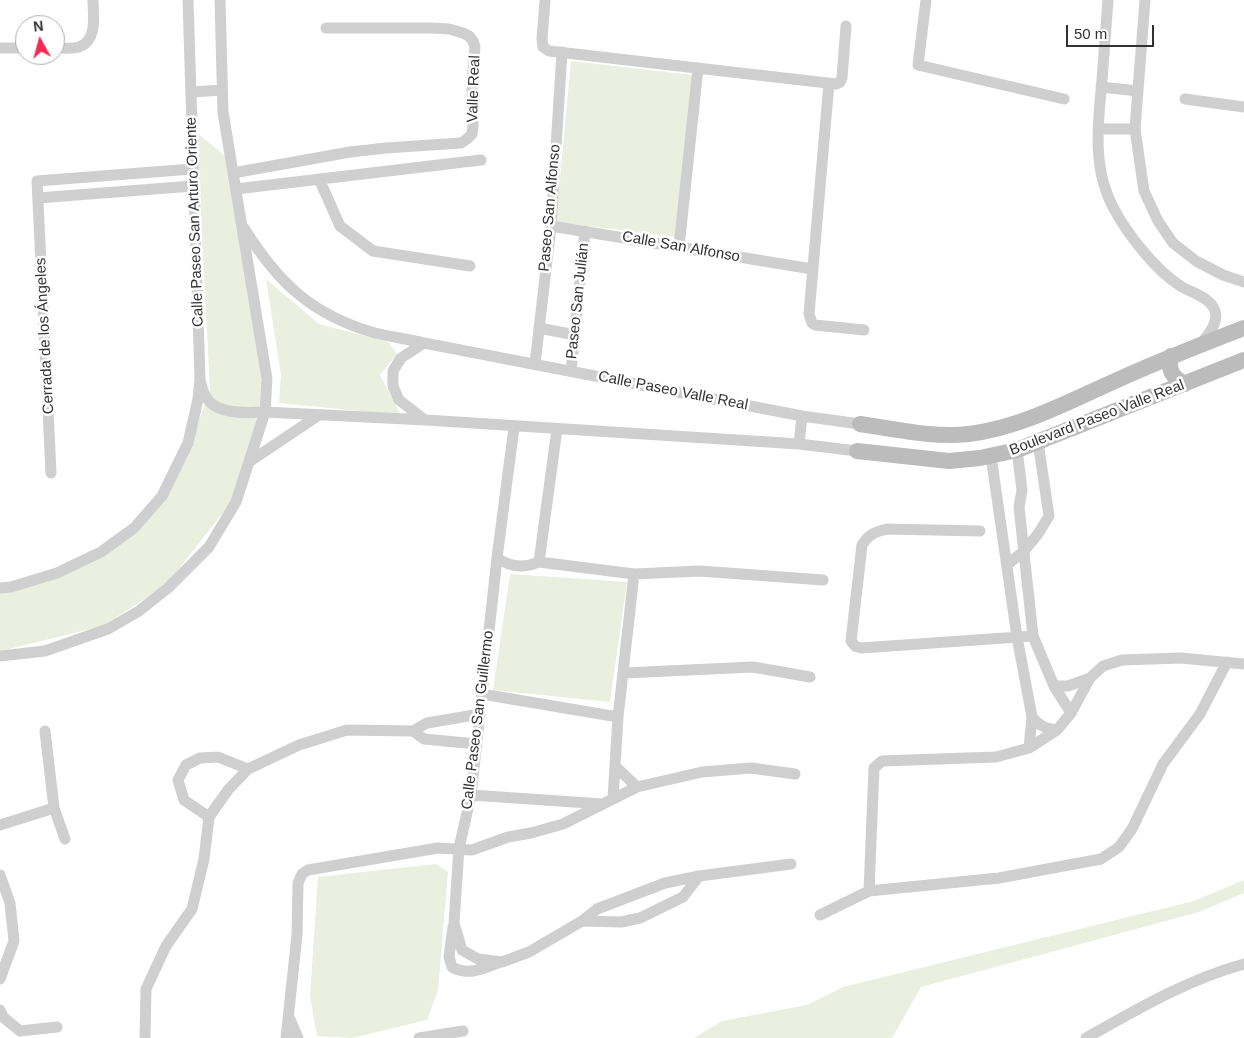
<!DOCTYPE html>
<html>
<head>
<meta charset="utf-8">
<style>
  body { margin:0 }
  #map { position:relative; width:1244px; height:1038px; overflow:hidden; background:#fff; font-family:Arial,sans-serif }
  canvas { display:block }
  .north { position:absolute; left:15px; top:15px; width:50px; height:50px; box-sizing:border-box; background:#fff; border:1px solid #adadad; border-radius:50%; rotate:353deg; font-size:14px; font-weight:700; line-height:20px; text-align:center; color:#323232 }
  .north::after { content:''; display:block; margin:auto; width:18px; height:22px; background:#f22b52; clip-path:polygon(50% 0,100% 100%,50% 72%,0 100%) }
  .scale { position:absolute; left:1066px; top:25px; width:88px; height:22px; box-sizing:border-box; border:2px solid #323232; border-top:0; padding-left:6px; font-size:15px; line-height:18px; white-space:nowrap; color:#323232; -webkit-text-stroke:4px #fff; paint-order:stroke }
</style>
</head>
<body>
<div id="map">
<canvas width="1244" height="1038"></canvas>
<div class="north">N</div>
<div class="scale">50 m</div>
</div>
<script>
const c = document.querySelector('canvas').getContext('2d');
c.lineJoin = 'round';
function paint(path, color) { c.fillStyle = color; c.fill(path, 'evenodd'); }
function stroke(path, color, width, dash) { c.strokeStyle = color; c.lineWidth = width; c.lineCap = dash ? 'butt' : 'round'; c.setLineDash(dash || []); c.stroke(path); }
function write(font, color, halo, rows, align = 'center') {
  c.font = font + ' Arial,sans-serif'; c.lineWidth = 5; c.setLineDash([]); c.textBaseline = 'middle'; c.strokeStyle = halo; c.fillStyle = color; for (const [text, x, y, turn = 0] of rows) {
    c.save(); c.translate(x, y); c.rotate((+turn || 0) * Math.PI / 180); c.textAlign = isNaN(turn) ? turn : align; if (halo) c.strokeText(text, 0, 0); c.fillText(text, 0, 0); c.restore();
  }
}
paint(new Path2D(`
  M571 61 692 75 677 237 556 222Z
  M195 131 230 160 262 383 258 422 232 501 166 585 103 626 0 651V592L58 578 157 509 187 452 210 391 205 290Z
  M266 279 319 324 388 342 397 354 380 375 401 415 279 403 281 375Z
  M510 574 627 582 610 702 493 690Z
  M436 864 448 872 438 990 427 1020 352 1038 317 1036 310 996 318 877Z
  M1244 880V893L1199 912 921 987 892 1038H694L722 1021 807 1005 843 987 1194 901Z`), '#eaefdf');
stroke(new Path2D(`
  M926 0 918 65 1064 99
  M1108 0C1106 27 1104 53 1102 80 1098 122 1092 168 1113 207 1127 234 1156 271 1182 287 1193 293 1211 298 1215 311 1219 323 1207 336 1200 345
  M1145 0 1135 129 1144 191 1158 221 1173 243 1196 261 1223 275 1244 282
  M545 1 542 39 543 47 549 51 836 84 840 82 842 78 846 26
  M0 48H25
  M55 48C62 48 72 49 79 47 98 40 93 16 93 0
  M829 83 809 314 812 323 815 325 864 330
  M1101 87 1138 91
  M192 92 222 90
  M1185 99 1244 107
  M1098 129H1135
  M233 173 350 152 386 148 461 143 467 139 472 134 473 126 472 83 475 47 473 41 469 36 463 33 449 29 431 28H326
  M319 179 340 226 373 251 470 266
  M236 189 481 160
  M38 198 193 186
  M551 226 812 269
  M244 228C278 283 312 315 375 333 391 337 408 339 424 343L802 416 860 424
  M679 247 698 68
  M539 328 575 335
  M424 343 401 358 393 371V386L399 400 425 420
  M535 364 551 226 562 52
  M571 371 585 231
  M201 383C202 387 203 392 205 395 214 415 246 413 265 412L426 420 799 444 857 451
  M514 427 497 558 471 795 459 848 454 923 462 950 478 959 502 962 529 952 582 921 597 909 665 883 699 876 791 864
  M799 444 802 416
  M1017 450 1022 490 1019 507 1033 636 1054 686 1071 713
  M991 456 1017 637 1032 717 1029 748
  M249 462 319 415
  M51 473 37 181 192 169
  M980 531 887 529C875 532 869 534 862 545L851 641 855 646 861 648 1033 636
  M497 558C510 567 525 568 539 562L634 574 700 571 823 580
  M539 562 557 429
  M1007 565 1024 551 1038 534 1049 516 1038 442
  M0 588 11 587 57 573 101 552 134 528 162 496 188 443 198 399 200 379 188 0
  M0 656 45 651 108 629 139 611 168 588 209 547 236 502 265 412 267 379 223 112 220 0
  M624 673 753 667 810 677
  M1054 686H1068L1090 678
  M482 694 618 717
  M1032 717C1039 726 1045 728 1057 730
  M45 731 54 808 65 839
  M413 731 424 739 477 744
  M615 766 637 787
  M471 795 603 804
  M613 798 618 717 634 574
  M209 817 184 800 178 780 186 765 200 758 218 757 248 769
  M0 825 54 808
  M0 875 10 903 14 941 0 979
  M869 891 874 768 882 761 996 757 1029 748 1057 730 1071 713 1090 678 1103 666 1122 660 1181 658 1244 664
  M820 915 869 891 999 878 1101 859 1119 847 1132 829 1163 764 1200 714 1227 662
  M582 921 621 922 640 918 683 897 699 876
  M453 927 449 957 452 967C467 976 483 969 498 963
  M0 1010 3 1017 20 1031 57 1027
  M289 1017 298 1038
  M145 1038 146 989 166 946 192 909 204 859 209 817 228 790 248 769 299 745 347 730 413 731 427 723 480 714
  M286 1038 297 935 298 883 302 874 308 870 438 848 472 850 508 837 531 833 563 824 637 787 702 772 751 768 795 774
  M419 1038 463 1031
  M1086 1038C1136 1010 1188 979 1244 964`), '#cfcfcf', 11);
stroke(new Path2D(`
  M1171 356C1168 371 1172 377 1185 384
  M860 424C895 429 933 438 969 434 1020 428 1068 402 1115 381 1157 362 1200 345 1244 328
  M857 451 949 461 980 458 1017 450 1244 360`), '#bcbcbc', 16);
write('15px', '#323232', '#fff', [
  ["Valle Real",474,89,-88],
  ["Paseo San Alfonso",550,208,-85],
  ["Calle Paseo San Arturo Oriente",195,222,-92],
  ["Calle San Alfonso",681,247,10],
  ["Paseo San Julián",578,301,-84],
  ["Cerrada de los Ángeles",45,336,-93],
  ["Calle Paseo Valle Real",673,391,11],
  ["Boulevard Paseo Valle Real",1097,418,-21],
  ["Calle Paseo San Guillermo",478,720,-83]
]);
</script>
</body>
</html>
